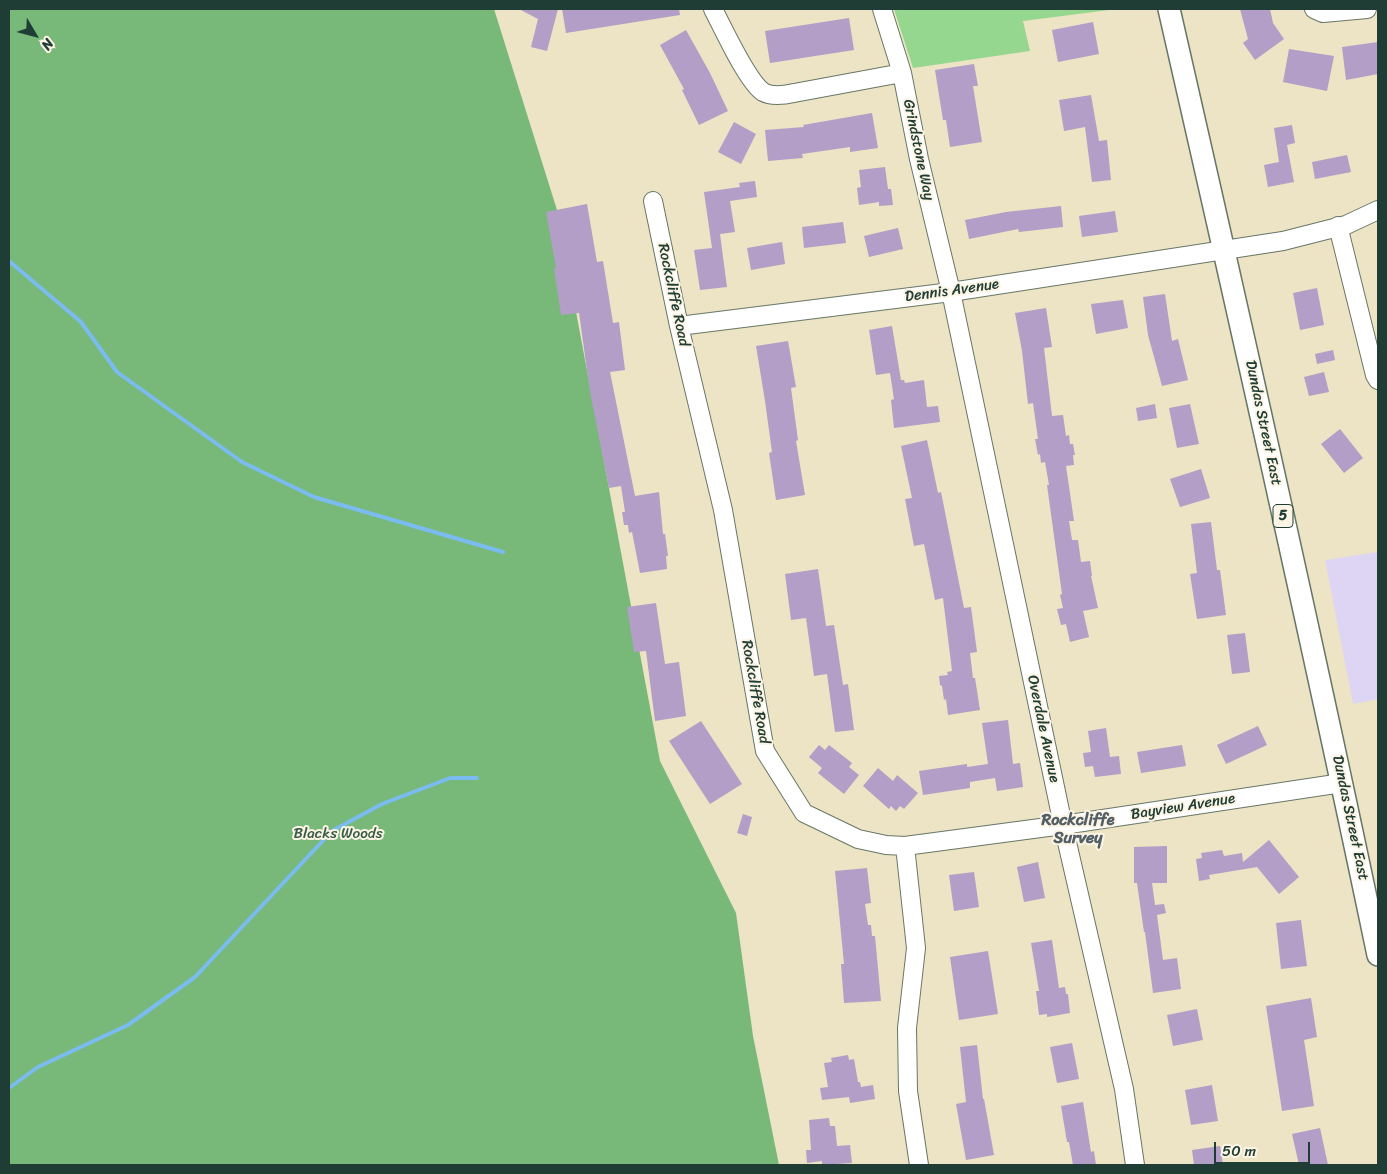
<!DOCTYPE html>
<html>
<head>
<meta charset="utf-8">
<style>
  body { margin:0 }
  #map { position:relative; width:1387px; height:1174px; overflow:hidden; background:#ece4c4; font-family:Sriracha,sans-serif }
  canvas { display:block }
  .frame { position:absolute; inset:0; border:10px solid #1f3d34; pointer-events:none }
  .north { position:absolute; left:10px; top:10px; width:50px; height:50px; -webkit-text-stroke:4px #fcf5e5; paint-order:stroke; rotate:127deg; font-size:14px; font-weight:700; line-height:20px; text-align:center; color:#1f3d34 }
  .north::after { content:''; display:block; margin:auto; width:18px; height:22px; background:#1f3d34; clip-path:polygon(50% 0,100% 100%,50% 72%,0 100%) }
  .scale { position:absolute; left:1214px; top:1142px; width:96px; height:22px; box-sizing:border-box; border:2px solid #1f3d34; border-top:0; padding-left:6px; font-size:15px; line-height:18px; white-space:nowrap; color:#1f3d34; -webkit-text-stroke:4px #fcf5e5; paint-order:stroke }
</style>
</head>
<body>
<div id="map">
<canvas width="1387" height="1174"></canvas>
<div class="frame"></div>
<div class="north">N</div>
<div class="scale">50 m</div>
</div>
<script>
const c = document.querySelector('canvas').getContext('2d');
c.lineJoin = 'round';
function paint(path, color) { c.fillStyle = color; c.fill(path, 'evenodd'); }
function stroke(path, color, width, dash) { c.strokeStyle = color; c.lineWidth = width; c.lineCap = dash ? 'butt' : 'round'; c.setLineDash(dash || []); c.stroke(path); }
function write(font, color, halo, rows, align = 'center') {
  c.font = font + ' Sriracha,sans-serif'; c.lineWidth = 4; c.setLineDash([]); c.textBaseline = 'middle'; c.strokeStyle = halo; c.fillStyle = color; for (const [text, x, y, turn = 0] of rows) {
    c.save(); c.translate(x, y); c.rotate((+turn || 0) * Math.PI / 180); c.textAlign = isNaN(turn) ? turn : align; if (halo) c.strokeText(text, 0, 0); c.fillText(text, 0, 0); c.restore();
  }
}
paint(new Path2D(`
  M1378 552V699L1353 704 1325 560Z`), '#ded5f5');
paint(new Path2D(`
  M894 9H1117L1023 21 1030 51 913 68Z`), '#95d78e');
paint(new Path2D(`
  M9 9H494L557 210 660 761 736 913 753 1036 779 1165H9Z`), '#78b879');
stroke(new Path2D(`
  M9 261 81 322 117 372 242 462 314 497 503 552
  M9 1088 38 1067 128 1025 195 977 332 831 382 804 450 778H477`), '#7bbcf0', 4);
paint(new Path2D(`
  M519 9H558L547 51 531 47 538 19Z
  M562 9H679L680 15 566 33Z
  M1240 9H1270L1273 23 1284 39 1255 60 1243 43 1248 39Z
  M849 18 854 50 770 63 765 31Z
  M1093 22 1099 54 1058 62 1052 30Z
  M686 30 710 73 728 111 699 125 682 90 684 89 660 45Z
  M1378 42V74L1346 80 1342 47Z
  M1289 49 1334 56 1327 91 1283 82Z
  M974 64 978 86H973L982 142 950 147 946 120H943L935 70Z
  M1091 95 1099 141 1107 140 1111 180 1092 182 1085 127 1064 131 1059 100Z
  M872 113 878 148 850 152V147L802 154 803 158 768 161 765 130 804 127 803 125Z
  M734 122 756 134 741 164 718 152Z
  M1292 125 1295 143 1287 145 1294 182 1268 187 1264 165 1279 162 1274 128Z
  M1347 155 1351 172 1315 179 1312 162Z
  M885 167 888 189H891L893 205 879 206V202L859 205 857 188 861 187 859 170Z
  M755 181 757 197 730 201 735 232 720 234 727 287 700 290 694 250 712 248 704 192 740 187 739 183Z
  M587 204 597 262 603 261 613 323 619 322 625 370 610 372 635 496 659 492 663 534H665L668 556H666L667 569 640 573 632 532 629 533 628 525H624L622 512H625L621 486 609 488 590 392 579 313 561 315 554 269 556 268 546 212Z
  M1061 206 1063 227 1019 232 1018 229 969 239 965 220 1006 212Z
  M1115 211 1118 232 1082 237 1079 216Z
  M843 222 846 243 804 248 802 227Z
  M898 228 903 249 869 257 864 236Z
  M782 242 785 264 751 270 747 248Z
  M1317 288 1324 325 1300 330 1293 293Z
  M1165 294 1172 341 1178 339 1188 380 1162 386 1148 335 1143 297Z
  M1123 300 1128 328 1096 334 1091 304Z
  M1046 308 1052 347 1044 348 1052 416 1063 415 1066 436 1069 435 1070 444H1073L1075 455H1073L1074 465 1066 466 1074 521H1069L1072 540H1078L1081 562 1090 561 1092 576H1091L1098 608 1083 611 1089 637 1070 642 1066 624 1061 625 1057 609 1063 608 1060 595 1062 594 1047 485H1049L1045 462 1041 463 1040 454 1038 455 1035 439H1038L1033 403 1028 404 1022 351 1015 313Z
  M892 326 901 380H904L905 383 924 380 927 407 938 406 940 422 894 428 891 400 894 399 890 373 876 375 869 330Z
  M788 341 796 387 791 388 798 440 796 441 805 495 776 500 769 453 772 452 765 401 756 346Z
  M1333 350 1335 360 1317 364 1315 354Z
  M1324 372 1329 392 1309 396 1304 377Z
  M1155 404 1157 418 1138 421 1136 408Z
  M1190 404 1199 444 1177 448 1169 408Z
  M1340 429 1363 458 1344 473 1321 444Z
  M927 440 938 493 941 492 964 608 971 607 977 652 970 653 973 678H975L980 710 948 715 946 699 944 700 942 686 940 685 939 676 948 675 947 672 952 671 943 598 935 600 924 544 914 546 905 499 912 498 901 446Z
  M1201 469 1210 498 1180 507 1170 479Z
  M1211 522 1217 570H1220L1226 615 1197 619 1190 574 1197 573 1191 524Z
  M818 569 826 626 834 625 843 685 848 684 854 730 835 732 827 674 814 676 806 618 791 620 785 574Z
  M656 603 665 664 679 662 686 716 655 721 646 651 634 652 627 607Z
  M1245 633 1250 672 1232 674 1227 635Z
  M1008 720 1013 764 1020 763 1023 787 997 791 995 778 970 782V788L923 795 919 771 967 764V767L988 764 982 723Z
  M701 721 742 784 710 804 669 741Z
  M1258 726 1267 745 1226 764 1217 745Z
  M1106 728 1110 757 1119 756 1121 774 1095 777 1093 766 1085 767 1083 753 1091 752 1088 731Z
  M819 745 825 750 829 745 852 763 849 767 859 775 844 794 818 773 822 768 809 757Z
  M1182 745 1186 766 1141 773 1137 752Z
  M878 768 893 781 897 775 918 793 904 809 900 806 896 811 891 806 889 809 863 786Z
  M743 814 752 817 747 836 737 833Z
  M1269 840 1299 877 1279 894 1257 867 1209 875 1210 879 1199 881 1196 859 1202 858 1201 853 1222 850 1224 856 1242 853 1243 862Z
  M1167 846V883H1152L1155 905 1164 904 1166 913 1157 915 1163 960 1177 958 1181 989 1153 993 1145 932H1144L1137 883H1134V847Z
  M1038 862 1045 898 1024 902 1017 867Z
  M867 868 871 903 865 904 868 925H871L872 936H875L881 1001 844 1003 841 964H844L835 871Z
  M974 872 979 907 954 911 949 875Z
  M1301 920 1307 966 1281 969 1276 923Z
  M1052 940 1059 988 1065 987 1066 994H1068L1070 1013 1047 1017V1014L1039 1015 1036 991H1039L1031 943Z
  M988 951 998 1014 959 1020 950 957Z
  M1311 998 1317 1037 1304 1040 1314 1106 1282 1111 1266 1006Z
  M1197 1009 1203 1040 1173 1046 1167 1015Z
  M1072 1043 1079 1079 1057 1083 1050 1047Z
  M977 1045 983 1099H984L994 1155 966 1160 956 1104 966 1102 960 1047Z
  M848 1055 849 1060 854 1059 858 1082H860L861 1087 873 1085 875 1099 850 1103 849 1097 822 1100 820 1088 828 1087 824 1063 832 1062 831 1058Z
  M1212 1085 1218 1121 1191 1125 1185 1090Z
  M1083 1102 1091 1152 1094 1151 1096 1165H1073L1069 1142H1067L1061 1106Z
  M829 1118 830 1126H835L837 1146 850 1145 852 1163 822 1165V1161L807 1163 806 1150H811L809 1120Z
  M1320 1128 1328 1165H1299L1292 1134Z
  M1220 1146 1223 1165H1194L1192 1150Z`), '#b29ec6');
const minor = new Path2D(`
  M713 9C723 28 747 81 763 92 772 97 785 95 794 93L902 73
  M882 9 902 73 919 159 951 292 1063 825 1124 1089 1135 1165
  M1314 9 1323 13 1367 9
  M653 201 679 326 723 510 765 751 804 813 858 839 886 845 905 846 1063 825 1342 783
  M1338 226 1375 375 1378 380
  M679 326 951 292 1283 241 1346 225 1378 210
  M905 846 916 948 907 1028 908 1091 919 1165`);
const major = new Path2D(`
  M1169 9C1241 324 1312 639 1378 955`);
stroke(minor, '#677766', 20);
stroke(major, '#677766', 24);
stroke(minor, '#fff', 18);
stroke(major, '#fff', 21);
for (const [x, y, w] of [
  [1283,516,20]
]) { const box = new Path2D(); box.roundRect(x - w / 2, y - 11.5, w, 23, 4); c.fillStyle = '#fcf5e5'; c.fill(box); stroke(box, '#1f3d34', 1); }
write('bold 14px', '#1f3d34', null, [
  ["5",1283,516]
]);
write('15px', '#1f3d34', '#fcf5e5', [
  ["Grindstone Way",918,150,78],
  ["Dennis Avenue",952,291,-8],
  ["Rockcliffe Road",673,295,78],
  ["Dundas Street East",1263,423,78],
  ["Rockcliffe Road",755,692,80],
  ["Overdale Avenue",1043,729,78],
  ["Bayview Avenue",1183,807,-9],
  ["Dundas Street East",1350,818,78]
]);
write('15px', '#375c46', '#fcf5e5', [
  ["Blacks Woods",338,834]
]);
write('bold 16px', '#525f67', '#fcf5e5', [
  ["Rockcliffe",1078,821],
  ["Survey",1078,839]
]);
</script>
</body>
</html>
